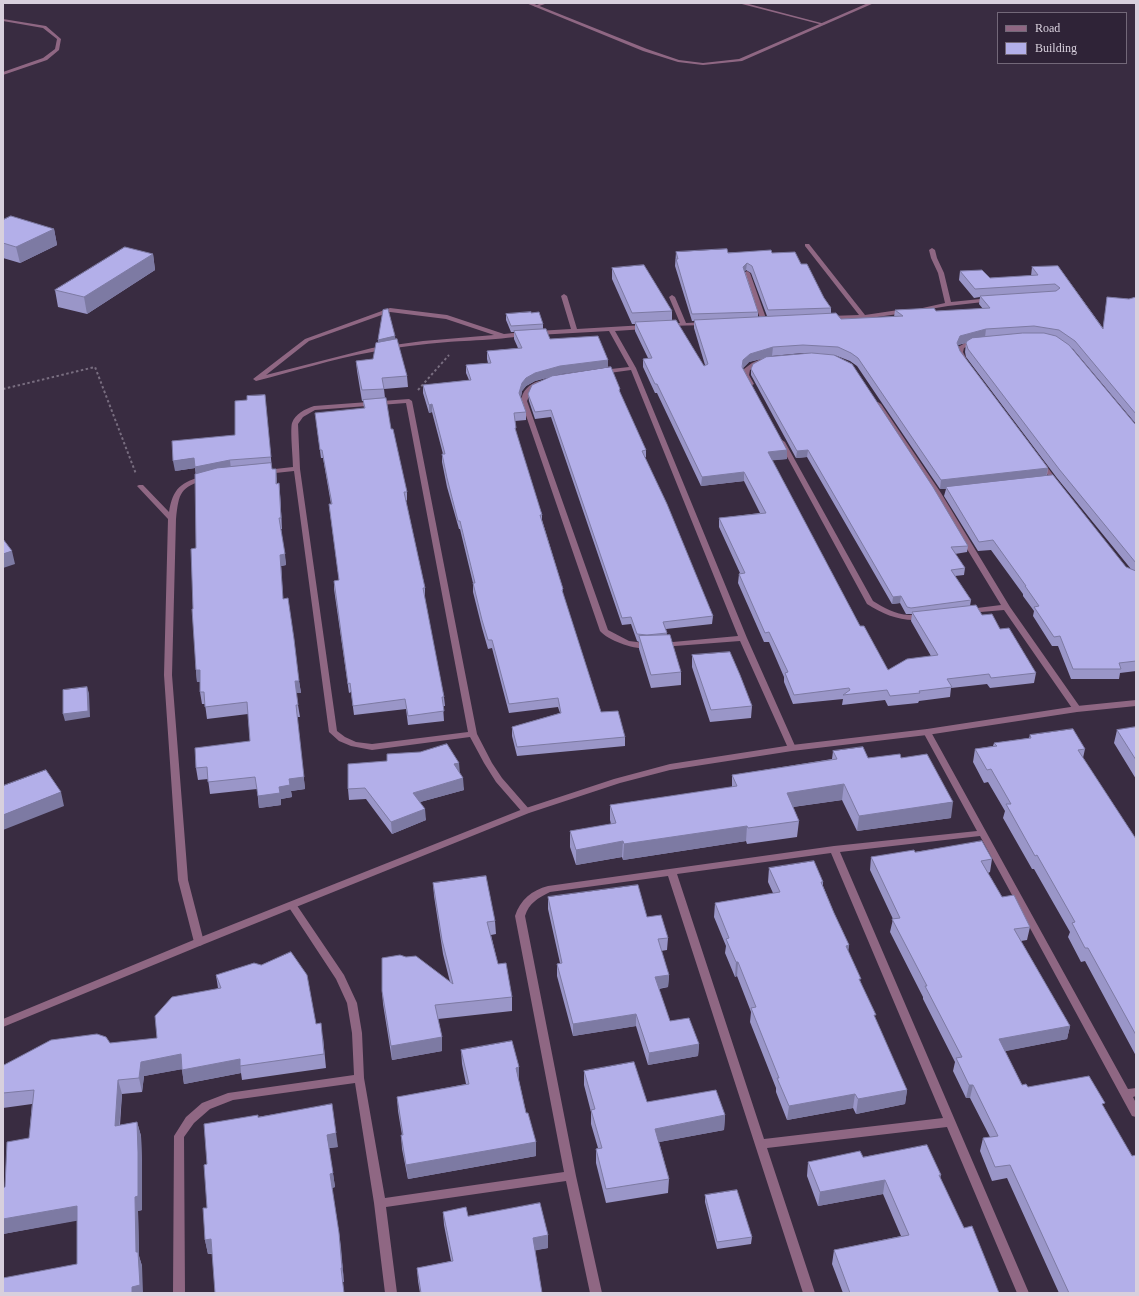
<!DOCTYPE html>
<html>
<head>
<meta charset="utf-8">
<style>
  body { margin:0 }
  #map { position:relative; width:1139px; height:1296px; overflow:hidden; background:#392c41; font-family:"Times New Roman",serif }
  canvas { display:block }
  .frame { position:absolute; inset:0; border:4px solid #d8d0dd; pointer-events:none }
  .legend { position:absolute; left:997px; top:12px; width:130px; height:52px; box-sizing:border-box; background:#2f2337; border:1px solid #736879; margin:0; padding:5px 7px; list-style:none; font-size:12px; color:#d8d0dd }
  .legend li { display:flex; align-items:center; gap:8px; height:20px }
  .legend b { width:20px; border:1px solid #736879 }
</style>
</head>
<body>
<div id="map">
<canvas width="1139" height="1296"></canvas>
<div class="frame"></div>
<ul class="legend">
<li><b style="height:5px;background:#8f6783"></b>Road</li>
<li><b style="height:11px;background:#b3afe9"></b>Building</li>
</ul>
</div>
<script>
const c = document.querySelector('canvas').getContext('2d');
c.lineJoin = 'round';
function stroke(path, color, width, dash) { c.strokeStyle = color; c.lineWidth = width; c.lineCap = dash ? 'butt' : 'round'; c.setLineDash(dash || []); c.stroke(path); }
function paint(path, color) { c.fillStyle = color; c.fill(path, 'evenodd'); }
stroke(new Path2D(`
  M3 389 95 367 136 474
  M418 390 449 355`), '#796e80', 2, [2.5, 2.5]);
paint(new Path2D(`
  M542 3H548L536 7 534 6Z
  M738 3H745L825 24 823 25Z`), '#8f6783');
paint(new Path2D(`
  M526 3H532L647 49 679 60 703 63 739 59 868 3H874L742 61 703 65 678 62 643 51Z
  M3 19 46 26 61 39 59 50 47 60 3 75V72L43 58 55 49 57 39 43 28 3 21Z
  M805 244H809L865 315 905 309 908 311 905 313 863 319H827V317L829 316 859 315 805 246Z
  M932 248 935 250 937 258 944 273 951 302 990 298 992 299V301L948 306 918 311V309L945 303 938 273 931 258 929 250Z
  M747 271 750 273 767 321 766 322 764 323 761 321 744 273Z
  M564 294 567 296 577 329 645 325 648 327 645 329 615 331 636 368 747 638 796 748 795 750H789L788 748 740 641 662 647 658 645 662 643 738 636 631 370 602 374 599 372 602 370 629 367 609 331 537 335 534 333 537 331 571 329 561 296Z
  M672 295 675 297 686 323 705 322 708 324 707 325 667 326V324L680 323 669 297Z
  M390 308 447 315 504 334 523 332 526 334C520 339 460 341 448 342 422 344 397 347 372 352 333 359 295 371 256 381L253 379 305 339ZM390 312 446 319 494 335 423 341 372 348 266 375 309 341Z
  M976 340 979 342 978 343 971 345 964 348 963 352 967 360 966 361H962L957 352 958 347 967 342Z
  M763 358 766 360 765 361 750 370 749 375 754 384 751 386 749 385 743 375 744 369 752 363Z
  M539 381 542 383 531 392 527 401 608 630 629 641 653 644 654 646 653 648C638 651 610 642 600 631L521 401C522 391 529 384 539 381Z
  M409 399 412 401 477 734 492 763 502 778 529 809 530 811 529 813H523L496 782 484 763 470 737 372 750 351 746 339 741 329 732 294 471 266 474 263 472 266 470 293 467C293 458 290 430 292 423 295 414 305 409 314 406ZM406 403 468 732 372 744 356 742 345 737 337 731 300 469 298 424 303 417 315 410Z
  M878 402 881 404 941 493 1010 607 1080 707 1081 709 1080 711H1074L1004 610 969 613 965 611 969 609 1001 605 933 493 875 404Z
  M782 440 785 442 873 601C884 608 895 614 909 615 914 615 920 614 925 615L926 617 925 619C904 623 884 615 867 604L779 442Z
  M1041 460 1043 461 1059 483 1061 484 1059 485H1055L1039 463 1038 462 1039 461Z
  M204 476 208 478 206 479C180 488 179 492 176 519L172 675 188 880 204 942 202 945 199 946 196 945 194 942 178 880 164 675 168 519 137 486 139 485H143L169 512C173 488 181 482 204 476Z
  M927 729 931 732 1128 1089 1136 1088V1096L1133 1097 1136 1103V1117L1132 1116 980 836 840 852 1029 1293H1017L947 1127 767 1148 815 1293H803L668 876 550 892C538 898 529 903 525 916L576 1176 602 1293H590L566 1181 386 1207 397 1293H385L374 1203 355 1083 233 1100 210 1109 194 1123 184 1137 185 1293H173L174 1136 186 1117 202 1103 228 1093 354 1075 352 1033 347 1003 336 979 288 906 290 904H296L344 975 357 1003 362 1033 364 1078 385 1198 564 1172 515 916C520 900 532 890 548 886L834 846 977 831 923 732ZM831 853 943 1118 764 1139 677 874Z`), '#8f6783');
paint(new Path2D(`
  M1136 700V706L1077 712 927 735 792 751 670 770 620 783 529 813 202 945 3 1027V1019L196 939 523 809 614 779 670 764 792 745 927 729 1077 706Z`), '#8f6783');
paint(new Path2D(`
  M3 220 54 229 57 245 20 263 3 258Z
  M676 252 772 253 801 264 831 308V314L841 319 894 317 895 310 936 311 983 309 979 304 980 297 974 298 959 280 960 271 990 278 1031 276 1032 267 1058 266 1103 328 1107 297 1129 299 1136 297V671L1120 673 1119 679H1071L1058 646H1052L1033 616 1034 611 1023 596V594L991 550 978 551 944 496 946 489H940L857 366 850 361 837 356 834 355 968 546 967 552 955 554 965 568 964 575 955 576 971 600 970 606 1000 629 1036 673 1034 683 990 688 987 684 951 688 950 697 919 701 918 703 888 706 885 700 842 705 843 699 793 704 784 682V677L769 642H764L738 583 739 574 740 573 719 527V518L760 513 744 481 701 486 657 393H655L643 367V359L648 358 635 331V324H632L612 279V268L672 311V321L704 366 705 365 694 328V321H692L675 266ZM746 270 751 273 767 316 758 317V312L745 271ZM966 343 965 352 966 357 1057 478 1131 569 1126 567 1047 475 1048 468 960 351 958 346V345ZM1071 348 1073 349 1136 424H1135ZM803 353 808 354 767 357 772 356ZM765 358 751 369V375L796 458 807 457 892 604 900 603 906 614H912L911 621 931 656 888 670 860 626 772 460 787 459 743 368 749 362Z
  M153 254 155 270 87 314 58 307 55 290Z
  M531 313 543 324V329L550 339 608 360V367L560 374 554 376 620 389V393L646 450V457H645L713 616 712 624 666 629 667 635 681 672V685L651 688 639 649V642L637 641 631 624 622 625 551 417 535 419 529 401 528 394 550 377 535 381 526 386 522 391 521 397 526 412V420L515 421 516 433 542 515V520L563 589V594L601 712 625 737V746L517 756 512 736V727L560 713 558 707 509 713 492 648 488 649 482 628 473 592V583L460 529H459L447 487 442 462V454H443L432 412 429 413 423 393V385L469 380 466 373V365L488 363 487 359V351L518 348 514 339V332H511L506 320V314Z
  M396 339 407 376 408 387 384 389 385 398 391 429 407 492V500L406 501 425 588V596L424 597 444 697 445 706H443L444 721 408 725 406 709 354 715 351 692 349 693 334 589V581L339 580 330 513 329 504H331L323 458H321L316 421 364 408 363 401H362L357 371 356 361 373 359Z
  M265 395 272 469 277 479V483H279L280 494 282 529H281L286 565 281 566 283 599 299 681 301 693H296L300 717H297L305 789 291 791 292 797 281 799V805L259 808 257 789 210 794 208 779 198 780 196 768 250 741 248 714 207 719 205 704H202L200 692V682H197L196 670 193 609 196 548V474L195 468 175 471 235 435 247 400Z
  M692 655 752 706 751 718 710 722 692 667Z
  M1136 727V779L1114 743 1117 730Z
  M1030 735 1085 749 1083 758 1136 839V1056L1085 961 1081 962 1068 937 1070 932 1034 869H1032L1003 818 1005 811 988 782 984 783 973 762 975 749 993 746 994 743 1029 738Z
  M833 751 868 758H901L951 818 857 831 842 800 793 807 799 821 797 837 747 844 746 841 623 860 622 857 576 865 570 847V831L611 824 610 820V805L732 787V775L832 759Z
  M459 772 464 790 420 802 426 820 392 834 366 799 349 800 348 789Z
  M915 852 992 859 990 872 988 873 1002 897 1030 927 1027 940 1021 941 1070 1026 1067 1039 1005 1051 1022 1085 1028 1087 1104 1107 1136 1293H1059L1007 1178 992 1181 980 1151 983 1138 990 1137 970 1098H966L953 1071 955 1062 923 999V997L890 932 893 919 870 870 871 857Z
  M769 868 823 882V886L834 913 849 945 848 951 861 983 875 1019 907 1090 905 1104 856 1114 853 1108 787 1120 776 1092V1088L750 1022 751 1012 737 976 735 977 725 953 726 946 714 917 715 903 773 893 768 882Z
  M433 883 495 921 496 934 491 935 498 964 512 997V1011L438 1019 442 1037V1051L392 1060 383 1004 382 991 450 982 443 954 434 896Z
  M548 897 647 917 668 938 667 950 661 951 669 975 668 987 659 989 670 1021 699 1044 698 1056 648 1065 636 1026 573 1036 557 976V964L560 963 548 909Z
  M216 975 316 1024 323 1037 326 1068 242 1080 241 1073 184 1084 182 1069 144 1076 142 1092 122 1094 120 1125 137 1122 141 1136 142 1166V1210L138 1211 139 1256 142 1266 77 1264V1220L3 1234V1188L5 1187 29 1138 32 1104 3 1108V1065H4L157 1038 218 988Z
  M461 1050 519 1081 536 1156 408 1179 402 1149 401 1135H402L398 1111 397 1097 466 1084 462 1064Z
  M584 1071 647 1102 725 1115 724 1130 659 1142 669 1179 668 1193 606 1203 596 1163V1149L598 1148 591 1124V1112L584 1085Z
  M259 1117 338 1147 329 1148 335 1187 332 1188 339 1233 344 1282 212 1254H208L205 1240 207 1208V1164Z
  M863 1157 941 1175 940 1178 964 1228 999 1293H843L832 1264 834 1250 901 1236 883 1194 818 1206 807 1176 808 1162Z
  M705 1195 752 1237 751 1244 717 1249 705 1202Z
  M443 1212 468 1216 548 1235V1248L535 1250 542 1293H420L418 1281 417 1268 451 1261 444 1225Z`), '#9a96c8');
paint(new Path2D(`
  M54 229 57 245 20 263 16 247Z
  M153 254 155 270 87 314 84 297Z
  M747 263 746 270 743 273V267Z
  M986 329 985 337 958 345 956 352 957 343 960 336Z
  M395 336 396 342 378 345V340Z
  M773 347 772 356 749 362 743 368V360L750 354Z
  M608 360V367L560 374 535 381 526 386 522 391 520 401 519 393 522 383 526 378 535 373 560 366Z
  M432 404V412L429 413V405Z
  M787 450V459L767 461 768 452Z
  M808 450 807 457 796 458 797 451Z
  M194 458 230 460 231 470 196 477 195 468 175 471 173 461Z
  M1048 468 1046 477 946 487V489H940L941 480Z
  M276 469 277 479V494L276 484Z
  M744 472V481L701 486 702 477Z
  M279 483 280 494 282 529 281 518Z
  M12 551 15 564 3 568V554Z
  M285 554 286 565 281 566 284 610 280 555Z
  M901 596 900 603 892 604 893 597Z
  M196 670H200L202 682H197Z
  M295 681H299L301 693H296Z
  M87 687 89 693 90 717 65 721 63 714Z
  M296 705 305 789 291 791 292 797 281 799V805L259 808 258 796 289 779Z
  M459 763 460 774 454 764Z
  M463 778 464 790 413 804V793Z
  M844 784 842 800 785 808 787 793Z
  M61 792 64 806 3 830V815Z
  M953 802 951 818 857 831 859 816Z
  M425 809 426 820 392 834 391 822Z
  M747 826 746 841 623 860 624 844Z
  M623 841 622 857 576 865V850Z
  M849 945 847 959 846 946Z
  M736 962H738L737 976 735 977Z
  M669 975 668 987 654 989 655 977Z
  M636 1014V1026L573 1036V1024Z
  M1070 1026 1067 1039 996 1053 999 1039Z
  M442 1037V1051L392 1060 391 1046Z
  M699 1044 698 1056 648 1065 649 1053Z
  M181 1054 183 1069 144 1076 142 1092 139 1078 141 1062Z
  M240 1059 241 1073 184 1084 182 1070Z
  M519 1067V1082L516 1068Z
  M118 1080 122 1094 118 1140 115 1126Z
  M969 1085H973L970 1098H966Z
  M907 1090 905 1104 856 1114 858 1099Z
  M855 1094 853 1108 787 1120 789 1106Z
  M725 1115 724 1130 654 1143 655 1129Z
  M137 1122 141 1136 142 1166V1210L138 1211 139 1256 142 1266 143 1293H132V1287L136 1252 135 1197Z
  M336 1133 338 1147 329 1148 327 1135Z
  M536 1142V1156L408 1179 406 1165Z
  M333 1173 335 1187 331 1188 330 1174Z
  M885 1180 883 1194 818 1206 820 1192Z
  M77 1206 81 1220 3 1234V1219Z
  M339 1233 341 1247 344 1282 342 1268Z
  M548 1235V1248L533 1251V1238Z
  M211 1239 214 1253 208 1254 205 1240Z`), '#7d7aa3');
const building = new Path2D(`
  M11 216 54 229 16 247 3 243V220Z
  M125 247 153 254 84 297 55 290Z
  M727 249 728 253 771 250 772 253 795 252 801 264H807L824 298 831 308 768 310 752 266 747 263 743 267 758 312 692 314 676 259H678L676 252Z
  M644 265 672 311 632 313 612 268Z
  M1058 266 1103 329 1107 297 1129 299 1136 297V414L1075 341 1059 330 1034 326 986 329 960 336 957 343 960 351 1048 468 941 480 858 358 851 353 838 347 803 345 773 347 750 354 743 360 742 367 787 450 768 452 860 626H864L888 670 907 659 938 655 912 612 976 605 982 615 992 614 1000 629 1009 628 1036 673 991 678 989 674 947 679 952 687 919 691 920 693 890 696 887 690 843 695 850 690 849 688 794 695 785 673 788 672 769 632 765 633 739 574 745 573 719 518 766 513 744 472 702 477 657 384H655L643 359 652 358 635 322 676 320 704 366 708 364 694 320 836 313 841 319 903 316 895 310 934 308 936 311 990 308 980 296 1056 291 1060 288 1055 284 975 289 960 271 982 270 990 278 1038 275 1032 267Z
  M388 309 395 336 378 340 383 310Z
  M531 312V313L539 312 543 324 511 326 506 314Z
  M546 329 550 339 598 336 608 360 560 366 535 373 526 378 522 383 519 393 526 412 514 413 516 428H515L542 515H540L563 589 562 590 601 712 618 711 625 737 517 747 512 727 561 713 558 698 509 704 492 640H488L482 620 473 583H475L460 521H458L447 478 442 454H445L432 404 429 405 423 385 471 380 466 365 491 363 487 351 522 348 514 331Z
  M1023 333H1044L1056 336 1069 345 1135 424H1136V563L1059 469 968 349 966 343 967 341 972 338Z
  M397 339 407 376 382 378 384 389 362 390 356 361 373 359 376 343Z
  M812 353 834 355 852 364 933 487 968 546 951 547 965 568 951 570 971 600 911 608 907 607 901 596 893 597 808 450 797 451 751 369 753 364 766 357Z
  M611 367 620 389 619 390 646 450 642 451 667 504 713 616 663 622 667 633 647 635 637 634 631 617 622 618 551 410 535 412 528 394 532 385 552 376Z
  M265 395 271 457 230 460 195 467 194 458 173 461 172 441 235 435V401L247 400V396Z
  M386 398 391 429H393L407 492H404L425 588H423L444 697H442L444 711 408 716 405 699 353 706 350 683 348 684 334 581 339 580 329 504H332L322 450H320L315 413 365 408 363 400Z
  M271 463 272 469H276V484L279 483 281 518H279L285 554 280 555 283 599 288 598 294 639 299 681H295L298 705H296L304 777 289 779 290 785 279 787 280 793 258 796 255 777 208 782 207 767 196 768 195 748 250 741 247 702 205 707 204 692H200V670H196L192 609H193L191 549 196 548 195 474 217 468Z
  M1053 475 1126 567 1136 571V661L1119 663 1121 669H1073L1060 636 1054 637 1034 607 1039 606 1025 586H1026L993 540 979 542 946 487Z
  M3 539 12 551 3 554Z
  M670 635 681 672 651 675 639 636Z
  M730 652 740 675 752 706 711 710 692 655Z
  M87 687 88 711 63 714V690Z
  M1136 727V760L1117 730Z
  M1073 729 1085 749 1078 750 1136 839V1035L1088 948H1085L1072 923 1075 922 1037 855 1035 856 1006 804H1011L991 769 987 770 975 749 997 746 994 743 1031 738 1030 735Z
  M447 744 459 763 454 764 463 778 413 793 425 809 391 822 365 788 348 789V764L387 761V754L420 752Z
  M863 747 868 758 900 754 901 758 927 754 953 802 859 816 844 784 787 793 799 821 748 828 747 826 624 844 623 841 576 850 570 831 616 823 610 805 737 786 732 775 837 759 833 751Z
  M46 770 61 792 3 815V786Z
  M982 841 992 859 981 861 1002 897 1014 895 1030 927 1014 929 1070 1026 999 1039 1022 1085 1026 1084 1028 1087 1089 1076 1105 1103 1102 1104 1132 1156 1136 1155V1293H1069L1010 1165 995 1167 983 1138 998 1136 973 1085H969L956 1058 962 1057 925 986H927L892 919 900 918 871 857 914 850 915 852Z
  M814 861 823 882H821L834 913 849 945 846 946 861 979H859L876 1015H874L907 1090 858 1099 855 1094 789 1106 777 1078H779L751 1008 756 1007 738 962H736L726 939 729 938 715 903 780 892 769 868Z
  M486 876 495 921 487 922 498 964 506 963 512 997 435 1005 442 1037 391 1046 382 991V958L400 955 406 957 416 956 453 984 442 940 433 883Z
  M638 885 647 917 661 915 668 938 658 939 669 975 655 977 670 1021 689 1018 699 1044 649 1053 636 1014 573 1024 557 964 562 963 548 897Z
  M291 952 307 975 316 1024 321 1023 324 1054 240 1066V1059L182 1070 181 1054 141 1062 139 1078 118 1080 115 1126 137 1122 138 1152V1196L135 1197 136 1252H138L140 1285 132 1287V1293H3V1278L77 1264V1206L3 1219V1188L5 1187 7 1142 29 1138 34 1090 3 1093V1065H4L51 1040 97 1034 106 1037 110 1043 157 1038 155 1016 172 997 221 988 216 975 254 963 261 965Z
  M512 1041 519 1067 516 1068 526 1113H528L536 1142 406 1165 401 1135H403L397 1097 469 1084 461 1050Z
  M634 1062 647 1102 716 1090 725 1115 655 1129 669 1179 606 1189 596 1149 602 1148 591 1110 595 1109 584 1071Z
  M332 1104 336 1133 327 1135 333 1173 330 1174 339 1233 342 1268H341L344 1293H215L211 1239 205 1240 203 1208H207L204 1165 207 1164 204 1124 258 1115V1117Z
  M927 1145 941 1175H939L964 1228 972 1226 999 1293H850L834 1250 909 1235 885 1180 820 1192 808 1162 860 1151 863 1157Z
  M737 1190 752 1237 717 1242 705 1195Z
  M540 1203 548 1235 533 1238 542 1293H421L417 1268 453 1261 443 1212 466 1207 468 1216Z`);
paint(building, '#b3afe9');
stroke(building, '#7d7aa3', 1);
</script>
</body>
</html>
